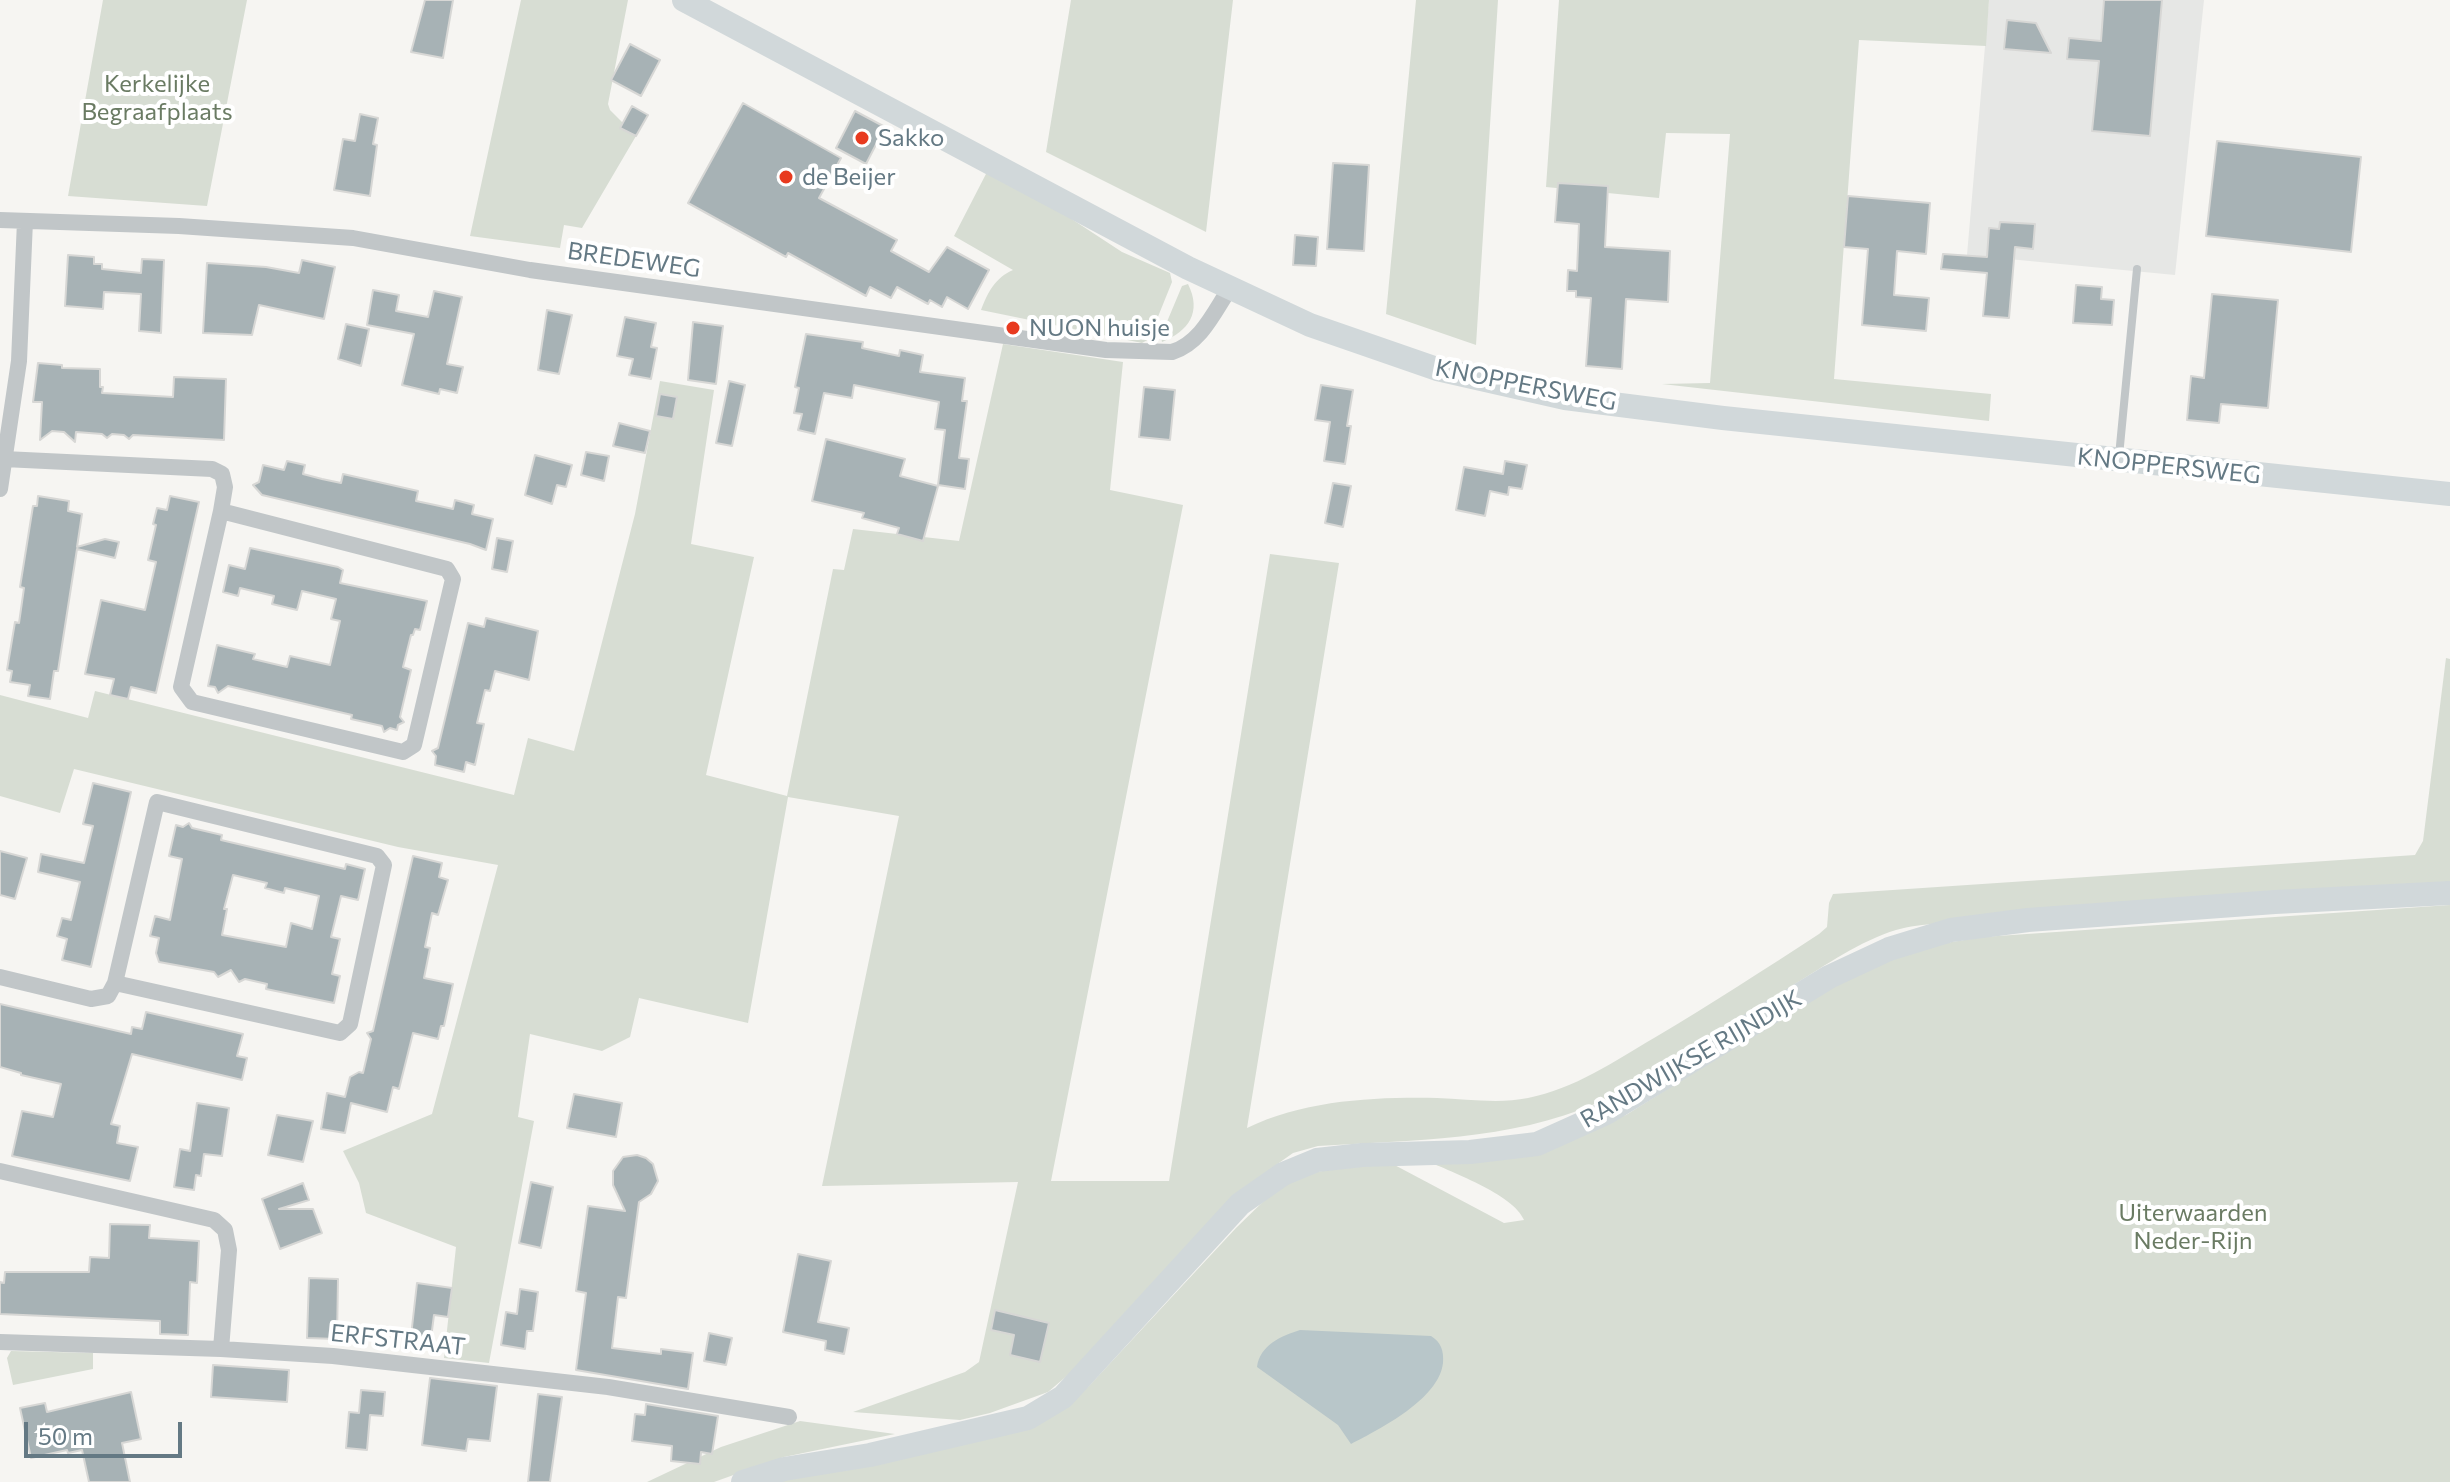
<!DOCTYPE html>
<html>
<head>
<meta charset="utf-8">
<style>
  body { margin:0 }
  #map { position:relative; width:2450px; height:1482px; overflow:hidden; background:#f6f5f2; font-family:Commissioner,sans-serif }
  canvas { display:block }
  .scale { position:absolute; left:24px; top:1422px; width:158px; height:36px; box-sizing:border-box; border:4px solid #647984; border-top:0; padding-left:10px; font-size:24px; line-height:28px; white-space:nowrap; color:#647984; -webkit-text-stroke:6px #fff; paint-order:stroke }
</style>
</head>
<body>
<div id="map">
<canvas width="2450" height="1482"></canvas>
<div class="scale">50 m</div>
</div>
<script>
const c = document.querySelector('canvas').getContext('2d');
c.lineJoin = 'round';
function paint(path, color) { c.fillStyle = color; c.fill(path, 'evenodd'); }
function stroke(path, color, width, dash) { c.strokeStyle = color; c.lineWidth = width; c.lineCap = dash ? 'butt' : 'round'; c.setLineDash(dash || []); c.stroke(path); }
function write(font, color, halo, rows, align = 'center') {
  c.font = font + ' Commissioner,sans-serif'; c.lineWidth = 8; c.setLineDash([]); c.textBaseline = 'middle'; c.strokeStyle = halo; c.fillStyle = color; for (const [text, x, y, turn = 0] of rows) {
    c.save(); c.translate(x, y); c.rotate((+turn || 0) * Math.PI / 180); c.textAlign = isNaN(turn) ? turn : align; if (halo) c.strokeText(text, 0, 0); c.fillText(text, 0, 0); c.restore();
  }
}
paint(new Path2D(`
  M1989 0H2204L2175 275 1967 255Z`), '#e6e7e5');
paint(new Path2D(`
  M103 0H247L207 206 68 196Z
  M521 0H628L608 104 610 110 636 136 582 228 564 225 560 248 470 236Z
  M1071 0H1233L1206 232 1046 152Z
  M1416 0H1498L1476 345 1386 314Z
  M1559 0H1989L1986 46 1859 40 1834 379 1991 394 1989 421 1662 384 1710 383 1730 134 1666 133 1659 198 1546 187Z
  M987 172 1064 214 1122 252 1170 273 1172 282 1149 339 1142 343 981 310C988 292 995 278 1013 270L954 236Z
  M1188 284C1202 312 1189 331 1162 342L1161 336 1182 286Z
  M1003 344 1123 362 1110 490 1183 505 1051 1181H1169L1270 554 1339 563 1247 1128C1306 1100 1373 1097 1437 1098 1467 1099 1499 1104 1528 1098 1574 1089 1615 1061 1654 1038 1710 1005 1765 969 1819 934L1827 927 1829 903 1833 894 2415 855 2423 841 2446 658 2450 659V882L1938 923C1924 925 1909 926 1896 930 1862 940 1824 966 1795 984 1731 1025 1667 1072 1597 1103 1510 1141 1412 1140 1318 1146L1293 1153 1269 1170 1075 1369 1048 1392 990 1413 960 1420 853 1412 965 1372 979 1362 1018 1182 822 1186 899 816 788 797 748 1023 639 998 630 1037 602 1051 530 1034 518 1117 534 1121 489 1363 444 1358 456 1247 366 1213 359 1183 343 1151 432 1114 498 865 398 847 74 769 60 813 0 796V695L88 718 95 691 514 795 528 738 574 751 635 514 660 381 714 390 691 544 754 557 706 775 787 796 833 569 844 570 853 529 959 541Z
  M2450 905V1482H764L848 1470 1088 1387 1236 1228 1274 1191 1303 1174 1387 1161 1504 1223 1524 1220C1514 1194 1448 1171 1423 1159L1626 1115 1812 998 1870 967 1933 945 1983 937Z
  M11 1351 93 1353V1369L13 1385 7 1358Z
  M800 1421 895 1434 784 1457 714 1482H647L721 1447Z`), '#d7ddd3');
paint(new Path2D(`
  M1300 1330 1431 1336C1441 1342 1444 1351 1443 1363 1439 1399 1380 1429 1351 1444L1338 1425 1257 1367C1260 1345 1281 1336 1300 1330Z`), '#b8c6c9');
const building = new Path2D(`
  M425 0H453L443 58 411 52Z
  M2104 0H2162L2150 136 2092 131 2099 61 2067 59 2069 38 2101 41Z
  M2007 20 2036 23 2051 53 2004 49Z
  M630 44 660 60 641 96 611 80Z
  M743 103 841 158 819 198 897 240 891 251 929 272 947 247 989 270 968 309 947 297 942 307 930 300 928 304 897 287 891 298 870 287 866 296 788 253 786 257 688 203Z
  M632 106 648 115 636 136 620 128Z
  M855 111 885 127 866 164 836 148Z
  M360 114 378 118 373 144 377 145 370 196 334 190 343 139 355 141Z
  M2217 141 2361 157 2351 252 2206 236Z
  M1333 163 1369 165 1364 251 1327 249Z
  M1558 183 1608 186 1605 247 1670 251 1668 302 1626 299 1622 369 1586 366 1591 298 1576 297V291H1567L1568 270 1577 271 1579 224 1555 222Z
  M1848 196 1930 203 1926 254 1897 251 1894 295 1929 298 1926 331 1862 325 1868 249 1844 247Z
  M2000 222 2035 224 2033 249 2015 247 2009 318 1983 316 1987 273 1941 269 1943 254 1987 257 1989 228 1999 229Z
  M1295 235 1318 237 1316 266 1293 265Z
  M68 255 94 257V264H102V269L141 273 142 259 164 260 161 333 139 331 141 294 104 292 103 309 65 306Z
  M302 260 335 267 324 319 259 305 252 335 203 333 207 263 266 267 299 273Z
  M2076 285 2102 287 2101 299 2114 300 2112 325 2073 323Z
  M373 290 399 295 396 311 428 317 434 291 462 297 447 364 463 367 457 393 440 389 439 394 402 385 414 334 367 325Z
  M2212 294 2278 300 2268 408 2221 404 2219 423 2187 420 2191 376 2204 378Z
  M547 310 572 315 559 374 538 370Z
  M625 317 656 323 651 347 657 348 651 379 629 375 633 359 617 356Z
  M693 322 723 326 716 384 688 380Z
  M346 324 369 329 361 366 338 359Z
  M806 334 863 342 862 348 899 356 900 350 923 355 920 372 965 378 962 401H967L959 458 969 459 965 489 938 485 945 430 935 429 939 402 854 385 852 398 824 393 815 434 798 430 802 414 794 413 799 388 795 387Z
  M38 363 62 365V368L100 369V387H103L102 393 173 397 174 377 226 379 224 440 133 435 129 439 124 435 112 434 107 438 102 434 76 432 75 442 64 432 52 431 40 440 42 402H33Z
  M729 381 745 385 732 446 716 443Z
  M1321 385 1353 390 1347 426H1351L1345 464 1324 461 1330 422 1315 420Z
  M1144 387 1175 390 1170 440 1139 437Z
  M660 394 677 397 673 419 656 416Z
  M619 423 650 431 645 453 613 446Z
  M826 439 905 459 900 476 938 486 923 541 897 534 899 528 862 518 864 513 812 501Z
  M586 452 609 456 604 481 581 475Z
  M535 455 572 465 566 487 557 485 552 504 525 495Z
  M287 461 305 465 303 474 322 479 341 483 343 474 418 491 416 501 435 505 453 509 455 500 474 505 472 514 493 519 486 550 470 544 262 495 253 485 259 482 263 465 284 470Z
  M1505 461 1527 465 1522 489 1509 487 1508 495 1490 491 1485 516 1456 510 1464 467 1503 474Z
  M1333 483 1351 486 1343 527 1325 523Z
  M38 496 69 501 68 511 82 514 77 547 105 539 119 542 115 558 77 549 58 671H54L50 699 28 696 30 685 10 682 12 671 7 670 15 622 19 623 24 588 20 587 33 506H37Z
  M170 496 199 502 156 693 131 687 128 699 110 695 114 679 85 674 101 600 145 610 156 562 148 560 156 525 153 524 157 508 167 510Z
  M497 538 513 541 507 572 492 569Z
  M250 548 338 567 343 570 340 583 427 601 420 630 415 629 413 635H411L403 667 411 670 400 717 404 722 398 725 397 730 390 728 384 732 382 726 351 719 352 715 228 686 218 693 215 687 208 686 217 645 255 654 253 659 287 667 290 656 330 665 340 621 331 619 336 599 302 591 297 610 272 604 274 596 240 588 238 596 223 592 229 565 245 569Z
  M486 618 538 631 529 680 495 671 490 691 485 690 477 723 484 724 475 765 466 762 464 772 435 765 436 756 432 751 438 748 468 623 484 627Z
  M93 783 131 792 91 967 62 960 67 939 57 936 62 918 71 920 80 882 38 872 41 854 84 863 93 826 83 824Z
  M189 823 192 828 222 835 221 840 345 869 346 864 365 869 358 900 341 896 331 937 340 939 332 974 340 976 334 1003 266 989 267 984 245 979 239 982 231 970 218 977 214 972 159 962 156 953 159 938 150 936 155 916 170 920 182 859 169 856 176 825 183 827ZM233 875 267 883 265 888 284 893 285 888 319 896 312 929 291 923 286 947 222 935 227 909H224Z
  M0 851 27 858 15 899 0 895Z
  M413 856 442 863 439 877 448 880 438 915 432 913 425 947 430 948 424 978 453 984 444 1026H441L438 1039 413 1033 399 1089 393 1087 387 1112 351 1103 345 1133 321 1129 327 1093 345 1097 350 1077 359 1072 363 1073 371 1039 367 1033 373 1031Z
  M0 1004 131 1034 132 1027 142 1029 146 1012 243 1034 237 1056 247 1058 242 1080 132 1054 111 1124 120 1126 117 1143 138 1147 130 1181 12 1156 22 1111 53 1117 61 1084 21 1075V1073L0 1067Z
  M574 1094 622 1103 616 1137 567 1128Z
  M197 1103 229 1108 222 1156 204 1154 201 1176 196 1175 194 1190 174 1187 180 1149 190 1151Z
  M277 1115 313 1121 303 1162 268 1155Z
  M637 1155 646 1158 653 1164 658 1181 651 1194 639 1202 626 1298 618 1297 612 1348 661 1354V1349L693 1353 688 1389 576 1370 586 1293 576 1291 588 1206 625 1211 613 1185V1171L623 1157Z
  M531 1182 553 1187 541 1248 519 1243Z
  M303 1183 309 1200 279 1209H313L322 1233 280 1249 262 1199Z
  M110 1224 150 1225 149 1238 199 1241 197 1283 190 1282 188 1335 160 1334V1321L0 1314V1282L4 1283 5 1272H89L90 1257 109 1258Z
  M798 1254 831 1261 818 1322 849 1328 844 1354 825 1350 826 1341 783 1332Z
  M309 1278 338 1279 337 1339 307 1338Z
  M417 1283 452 1288 448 1317 434 1315 431 1338 411 1336Z
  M520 1289 538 1292 533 1331H527L525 1349 501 1345 506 1312 517 1314Z
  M995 1310 1049 1323 1040 1362 1010 1355 1014 1335 991 1330Z
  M709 1333 732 1338 726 1365 704 1361Z
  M213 1365 289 1370 287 1402 211 1397Z
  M430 1378 497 1386 490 1441 468 1439 466 1451 422 1445Z
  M361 1390 385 1392 383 1416 370 1415 367 1450 346 1448 349 1412 359 1413Z
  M131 1392 141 1439 122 1443 130 1482H89L82 1450 68 1453 67 1450 31 1458 20 1408 45 1403 47 1412Z
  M538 1394 562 1397 550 1482H528Z
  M646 1404 718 1416 712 1454 701 1452 700 1464 671 1461 672 1446 632 1441 635 1414 645 1415Z`);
paint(building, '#a7b2b5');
stroke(building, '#d7d7d5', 2);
stroke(new Path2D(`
  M2119 456 2137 269`), '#c1c6c8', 8);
stroke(new Path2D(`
  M0 220 179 226 353 238 530 270 1106 350 1172 352C1201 343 1214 312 1230 288
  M4 459 212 469 222 474 225 487 221 511 181 687 192 702 403 752 414 745 453 579 447 569 221 511
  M0 489 19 361 25 221
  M0 977 91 999 108 996 115 983 157 802 377 856 384 865 350 1024 340 1033 115 983
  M0 1171 214 1220 225 1230 229 1250 221 1349
  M0 1342 221 1349 333 1356 608 1387 789 1417`), '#c1c6c8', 16);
stroke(new Path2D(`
  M684 0 1188 268 1310 325 1437 369 1565 398 1723 418 2450 494
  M743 1482 784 1469 870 1455 1028 1418 1063 1397 1240 1204 1283 1174 1317 1160 1362 1155 1470 1152 1537 1144 1606 1113 1829 977 1889 949 1951 930 2028 920 2275 902 2450 893`), '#d1d8da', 24);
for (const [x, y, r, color] of [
  [862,138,8,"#e83a1f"],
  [786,177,8,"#e83a1f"],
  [1013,328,8,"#e83a1f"]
]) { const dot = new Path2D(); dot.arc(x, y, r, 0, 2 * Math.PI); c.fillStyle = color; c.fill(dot); stroke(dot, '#fff', 3); }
write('24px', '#6a7b63', '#fff', [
  ["Kerkelijke",157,84],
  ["Begraafplaats",157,112],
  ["Uiterwaarden",2193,1213],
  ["Neder-Rijn",2193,1241]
]);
write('24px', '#647984', '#fff', [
  ["Sakko",878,138],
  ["de Beijer",802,177],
  ["NUON huisje",1029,328]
], 'left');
write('24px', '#647984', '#fff', [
  ["BREDEWEG",634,260,8],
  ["KNOPPERSWEG",1526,385,11],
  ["KNOPPERSWEG",2169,466,6],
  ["RANDWIJKSE RIJNDIJK",1691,1059,-30],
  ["ERFSTRAAT",398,1340,6]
]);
</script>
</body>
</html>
